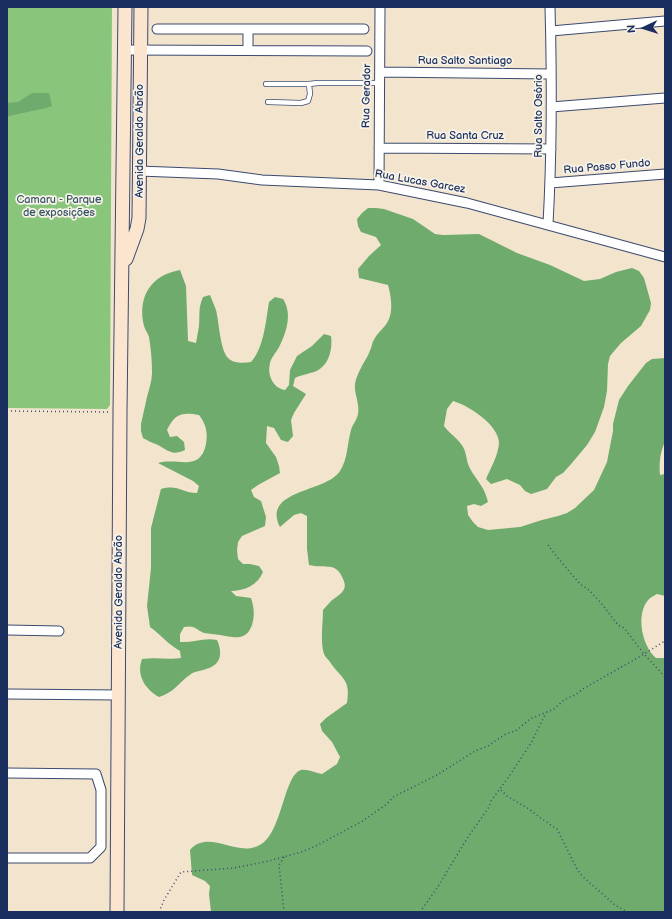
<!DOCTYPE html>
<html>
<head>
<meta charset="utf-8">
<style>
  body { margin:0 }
  #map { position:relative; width:672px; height:919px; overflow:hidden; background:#f3e5cd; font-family:"Balsamiq Sans",sans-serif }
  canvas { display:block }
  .frame { position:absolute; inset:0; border:8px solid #1b2f5e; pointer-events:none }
  .north { position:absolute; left:624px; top:8px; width:40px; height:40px; -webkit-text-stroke:3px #f7f3e8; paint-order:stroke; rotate:266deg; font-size:11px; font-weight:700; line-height:16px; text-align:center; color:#1b2f5e }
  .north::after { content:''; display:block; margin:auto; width:14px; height:18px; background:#1b2f5e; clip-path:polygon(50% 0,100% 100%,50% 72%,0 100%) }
</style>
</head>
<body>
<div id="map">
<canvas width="672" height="919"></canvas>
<div class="frame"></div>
<div class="north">N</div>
</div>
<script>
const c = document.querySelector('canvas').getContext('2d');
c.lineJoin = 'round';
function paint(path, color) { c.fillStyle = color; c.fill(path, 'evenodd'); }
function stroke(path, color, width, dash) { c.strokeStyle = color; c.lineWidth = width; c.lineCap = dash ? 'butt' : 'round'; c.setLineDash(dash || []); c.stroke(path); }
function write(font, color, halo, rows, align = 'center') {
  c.font = font + ' "Balsamiq Sans",sans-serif'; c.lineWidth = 3.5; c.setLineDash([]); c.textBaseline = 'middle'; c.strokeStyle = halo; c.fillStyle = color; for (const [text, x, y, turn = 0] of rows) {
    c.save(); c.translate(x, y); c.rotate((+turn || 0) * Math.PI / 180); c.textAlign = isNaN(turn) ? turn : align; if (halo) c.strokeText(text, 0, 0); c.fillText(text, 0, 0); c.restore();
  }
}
paint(new Path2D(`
  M7 7H112L110 405 107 409 7 408Z`), '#89c67c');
paint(new Path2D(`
  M32 93H49L52 106C37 111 22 112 7 117V103L18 102Z
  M368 208H376L384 209 413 219 435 234 443 235 479 234 517 253 550 265 584 281 600 279 616 272 632 268 639 271 644 278 651 303 650 310 641 326 621 343 610 356 608 364 607 391 604 407 595 432 587 445 572 463 563 473 556 477 547 489 531 494 525 491 520 485 507 479 491 484 486 479C491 467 498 456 499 443 499 425 468 405 453 401L447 409 444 426C449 433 456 437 461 444 466 450 466 457 468 464 474 479 484 484 488 502L481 506 474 504 467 506 468 515 473 522 478 527 488 530 520 527 542 520 558 516 567 513 575 508 594 490 607 462 613 431V424L619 400 628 386 646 363 652 359 665 358V442C660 452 659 464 660 475L665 474V596L657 594C654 596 651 597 649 599 635 614 642 646 656 658H665V912H211L209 894 210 886 205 881 192 875 190 850C210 827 240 862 264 842 282 827 285 774 301 770 307 769 316 773 322 774L337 764 340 757 332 742 322 731 320 724 326 718 347 703C351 678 341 679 330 662 328 659 325 657 324 654 320 642 323 623 323 610 327 606 330 601 335 598 345 591 348 587 341 575 339 571 336 568 331 567 324 566 317 567 309 565L307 549V516L301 513 294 515 280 527C262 489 326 493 340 471 348 459 347 444 351 430 352 425 357 420 358 414 360 404 354 394 355 384 356 377 360 370 363 364 366 359 369 354 371 348 372 346 372 342 374 340 377 333 383 329 387 323 394 312 391 296 388 285L359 278 358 269 369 256 381 245 376 237 361 232 358 226 357 219 362 213Z
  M180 270 186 286 188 341 196 343C197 337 198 332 199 326 200 315 198 308 203 297L210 295C212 300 214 305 216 310 219 321 220 350 228 358 234 364 244 363 251 362 264 348 266 320 269 302L275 297 283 299C293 314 286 334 278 349 275 354 271 358 270 363 267 375 273 388 285 390L289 385 290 370 297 356 312 346 324 334 331 336C333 351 328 370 310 373 304 375 301 375 295 378L293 386 306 394 294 413 291 420 293 436 288 442 281 440 274 428 267 426 266 443 276 457 279 466 280 473 258 485 251 490 254 497 261 501 266 517 265 526 242 536 238 542 237 550 238 559 243 564H250L259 566 263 572C258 585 244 591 231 591L236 596 251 598C254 608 255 615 252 625 246 642 233 637 220 635 215 634 209 634 204 633 195 629 195 625 184 627L180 634V642C193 643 204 637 217 640 223 654 221 665 206 669 201 671 195 671 191 674 178 683 175 692 159 697 145 689 136 675 142 659 156 657 169 660 181 658L180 651C169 645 161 635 150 627L147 606 151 568V528L161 489C178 484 182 493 197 493L199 486 193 481 158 463C178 457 200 473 206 444 208 432 206 424 199 415 181 412 175 414 167 430L170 437 177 436 184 442 185 450C172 456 169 451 158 445 153 443 148 441 143 438L141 431V424C143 415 145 406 147 397 149 389 152 381 152 373 152 361 151 349 149 337 148 333 145 330 144 326 137 297 151 275 180 270Z`), '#6eab6c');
const service = new Path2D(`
  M266 84H309
  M268 102 301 103 308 101 310 94 309 84 318 83H379`);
const minor = new Path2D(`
  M157 29H364
  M551 31 665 21
  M124 50 367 51
  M248 50V30
  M380 72 550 74
  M551 107 665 98
  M379 148 551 149
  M139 171 218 174 262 180 379 185 467 203 665 257
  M550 183 665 174
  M379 185 380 7
  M548 224C552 152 552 79 550 7
  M7 630 59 631
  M7 694 118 695
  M7 773 96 774 101 790V847L90 858H7`);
const secondary = new Path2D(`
  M126 259 137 229 139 218 141 7
  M117 912 120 412 125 7`);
stroke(service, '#3b4a6f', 6);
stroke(minor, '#3b4a6f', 11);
stroke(secondary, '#3b4a6f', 15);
stroke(new Path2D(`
  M7 411 110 412
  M548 545 557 557 580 584 589 590 601 603 618 625 624 628 644 654 665 677
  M501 790 507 796 529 809 542 819 557 829 577 869 582 876 615 905 627 912
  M284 857 279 865 284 912
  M159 912 164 900 181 872 234 868 269 861 301 852 314 847 361 822 387 804 393 797 437 775 475 751 488 746 504 735 517 730 530 719 554 709 564 700 575 695 583 689 644 654 665 641
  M420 912 437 888 468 837 489 807 491 801 510 775 531 743 546 713`), '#3b4a6f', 1.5, [1, 3]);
stroke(service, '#fff', 4.5);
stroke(minor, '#fff', 9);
stroke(secondary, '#fce5cf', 13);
write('11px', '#1b2f5e', '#f7f3e8', [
  ["Rua Salto Santiago",465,61],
  ["Rua Gerador",367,96,-89],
  ["Rua Salto Osório",539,116,-90],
  ["Rua Santa Cruz",465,136],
  ["Avenida Geraldo Abrão",140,141,-90],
  ["Rua Passo Fundo",607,167,-5],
  ["Rua Lucas Garcez",420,182,10],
  ["Avenida Geraldo Abrão",119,592,-90]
]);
write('11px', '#365566', '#f7f3e8', [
  ["Camaru - Parque",59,200],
  ["de exposições",59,213]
]);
</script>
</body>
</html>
